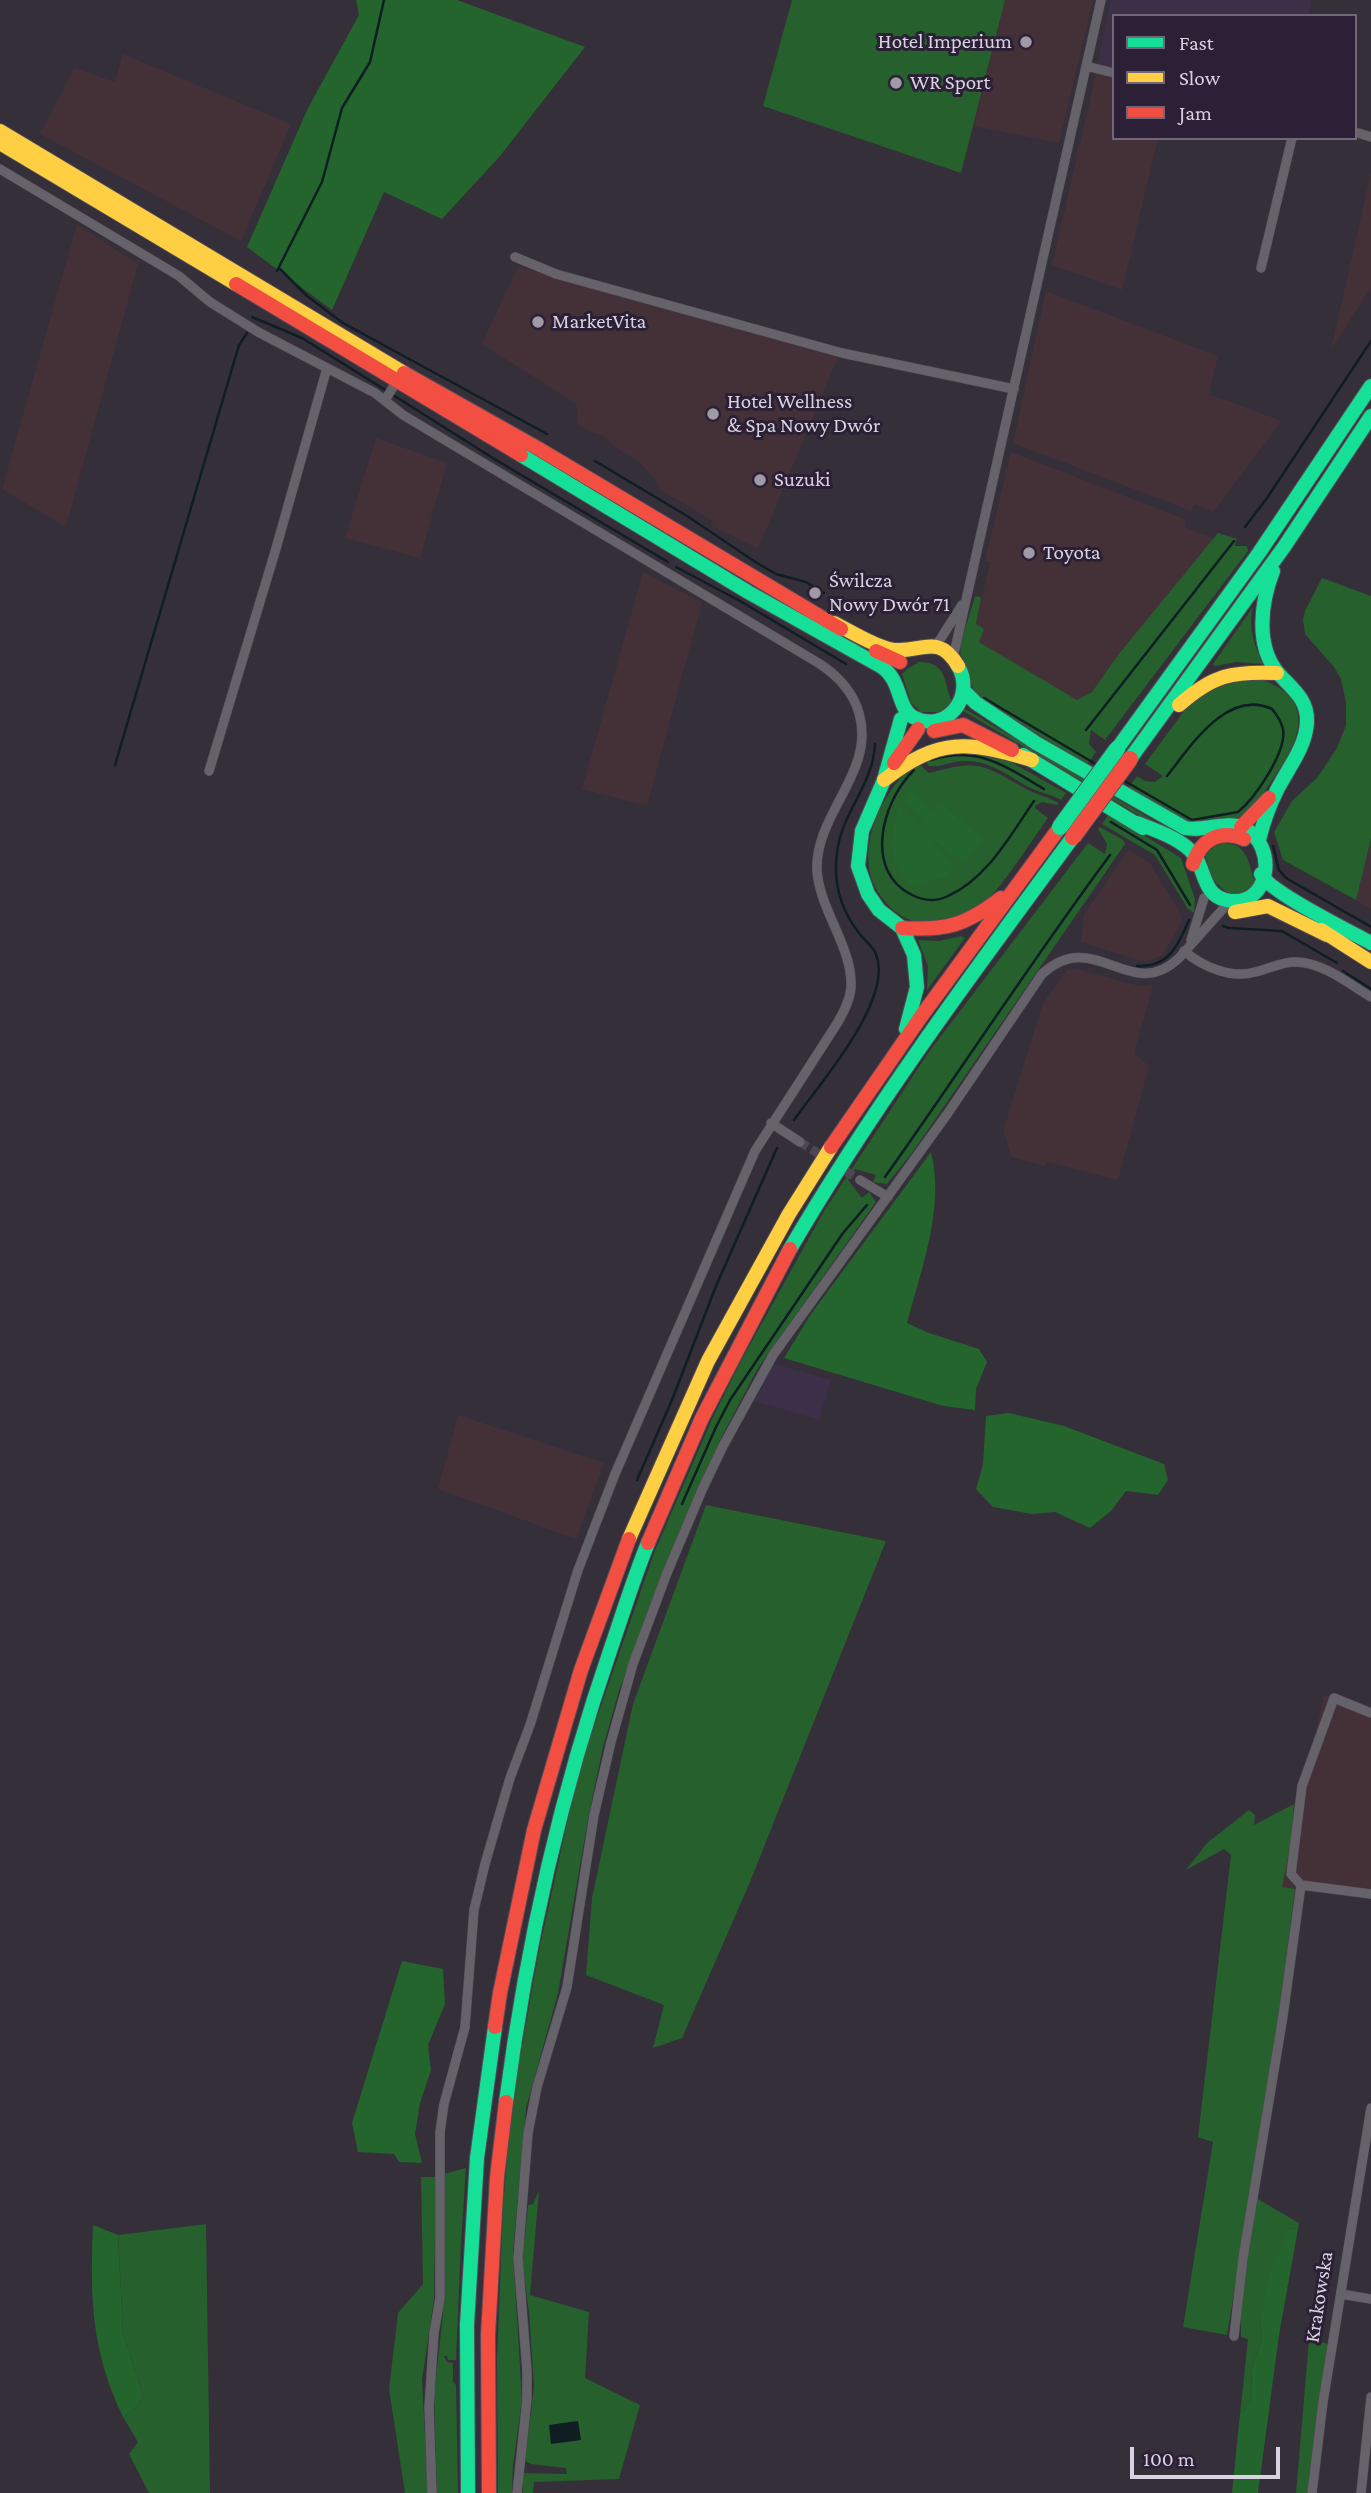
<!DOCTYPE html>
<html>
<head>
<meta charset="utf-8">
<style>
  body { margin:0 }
  #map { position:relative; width:1371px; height:2493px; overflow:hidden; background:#352f3a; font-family:"Crimson Pro",serif }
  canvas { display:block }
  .legend { position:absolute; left:1112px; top:14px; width:245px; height:126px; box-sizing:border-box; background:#2b2035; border:2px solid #716779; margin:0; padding:9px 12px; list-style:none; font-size:21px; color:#d9d2e0 }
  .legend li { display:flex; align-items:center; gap:14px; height:35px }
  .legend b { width:35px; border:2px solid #716779 }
  .scale { position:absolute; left:1130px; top:2447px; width:150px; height:32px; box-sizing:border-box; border:4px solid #d9d2e0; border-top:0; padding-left:9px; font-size:21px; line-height:24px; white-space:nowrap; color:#d9d2e0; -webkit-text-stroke:5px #2b2035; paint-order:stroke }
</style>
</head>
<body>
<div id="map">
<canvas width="1371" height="2493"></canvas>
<ul class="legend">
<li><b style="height:9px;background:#16e098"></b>Fast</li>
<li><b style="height:9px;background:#ffcf43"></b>Slow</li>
<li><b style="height:9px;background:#f24e42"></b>Jam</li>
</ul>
<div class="scale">100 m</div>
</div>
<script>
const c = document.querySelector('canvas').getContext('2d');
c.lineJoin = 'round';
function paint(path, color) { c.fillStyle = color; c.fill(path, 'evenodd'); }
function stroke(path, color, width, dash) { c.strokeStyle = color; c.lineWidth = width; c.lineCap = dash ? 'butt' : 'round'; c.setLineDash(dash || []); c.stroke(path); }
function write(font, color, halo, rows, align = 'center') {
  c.font = font + ' "Crimson Pro",serif'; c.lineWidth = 6; c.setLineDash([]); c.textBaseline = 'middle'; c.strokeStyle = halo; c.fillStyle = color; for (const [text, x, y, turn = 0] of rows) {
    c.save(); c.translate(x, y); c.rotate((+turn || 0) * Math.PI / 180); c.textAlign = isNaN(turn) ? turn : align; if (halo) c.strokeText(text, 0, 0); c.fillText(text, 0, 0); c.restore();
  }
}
paint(new Path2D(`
  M1005 0H1093L1059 143 974 126Z
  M123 54 291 124 241 241 40 134 74 68 115 82Z
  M1096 74 1114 78V138H1158L1122 290 1052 265Z
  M1371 172V287L1331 350Z
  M77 224 138 264 66 527 2 489Z
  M518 266 565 281 838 357 758 549 712 526 713 521 659 489 657 481 639 462 618 449 603 436 591 432 577 424 578 412 575 403 482 344Z
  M1046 291 1218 356 1209 394 1282 421 1213 512 1194 504 1191 511 1013 443Z
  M376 438 447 463 420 558 345 538Z
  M1011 452 1187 520 1185 527 1215 539 1118 655 1092 692 1076 700 979 642 976 624 990 562 985 561Z
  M643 572 702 602 647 806 582 789Z
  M1371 839V909L1356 900Z
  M1128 850 1149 862 1182 916 1181 923 1163 955 1145 962 1081 942 1084 915Z
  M1076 969 1139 986 1153 985 1134 1054 1146 1063 1148 1070 1118 1180 1048 1162 1045 1166 1012 1157 1003 1131 1043 1003 1067 970Z
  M458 1415 604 1463 576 1539 438 1489Z
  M1324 1695 1371 1711V1897L1281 1887Z`), '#433137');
paint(new Path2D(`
  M1111 0H1312L1309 16H1114V68L1097 65Z
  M772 1363 831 1380 819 1420 754 1401 764 1385H759Z`), '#3c2f48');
paint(new Path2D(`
  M792 0H1005L961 173 763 106Z
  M1218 533 1237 539 1234 546H1247L1248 551 1105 740 1091 730 1089 744 1096 752 1087 765 976 696 960 653 961 641 975 597 979 596 981 599 976 624 984 629 979 642 1077 700 1092 692 1118 655Z
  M1322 578 1371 596V839L1356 900 1283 860 1274 832 1292 801 1317 778 1337 748 1346 725V703L1341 679 1334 667 1305 634 1303 620 1305 611Z
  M1253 607C1248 627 1254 646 1263 664L1236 662 1215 666 1213 664Z
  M919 662C948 662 943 682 952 702L940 712H921L911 703 902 674 907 669Z
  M1258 678C1322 700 1298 744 1269 785 1262 794 1255 810 1246 816 1237 821 1227 816 1219 818 1210 819 1202 824 1193 826L1128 789 1137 776 1145 781 1155 782 1163 776 1145 764 1192 700 1217 682Z
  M964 709 967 710 1193 844 1189 845 963 711Z
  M941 751 1000 756 1066 793 1061 800C1051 794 1041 793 1031 788 1009 777 992 761 966 761 953 760 940 768 929 766L923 758Z
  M917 762 929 773C982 759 982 765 1028 790 1038 795 1049 797 1059 803L1057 805 1042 802 1035 806V808L1048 818C1028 845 994 903 966 917 951 924 934 924 919 922 904 920 892 911 883 899 849 858 880 791 917 762Z
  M1109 814 1181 858 1195 899 1194 913 1188 909 1155 855 1102 824Z
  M1100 827 1123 840 1125 844 912 1153 887 1184 873 1182 876 1175 855 1169 848 1180 862 1198 869 1192 876 1202 758 1368 720 1440 669 1556 619 1691 603 1747 588 1819 558 1993 526 2108 513 2252 522 2400 513 2465 512 2493H498L497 2359 503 2207 511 2109 538 1955 571 1805 586 1749 654 1553 712 1419 742 1359 824 1211 928 1053 1088 843 1105 854 1107 844 1098 829Z
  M1224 843C1249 844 1248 864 1255 882 1248 892 1237 896 1226 892L1213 880 1205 855 1215 846Z
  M961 936 965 938 927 990 928 966 918 940 939 941Z
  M706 1505 886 1541 750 1882 682 2038 653 2048 664 2005 586 1975 592 1898 633 1704Z
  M1294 1804 1291 1843 1282 1887 1295 1889 1274 2051 1227 2335 1183 2327 1213 2142 1198 2137 1231 1855 1224 1849 1186 1870 1207 1843 1249 1810 1255 1815 1254 1825Z
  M466 2168 461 2243 456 2360H448L447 2356H444L447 2362 453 2363V2382L456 2385 458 2493H437L434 2396 443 2314 444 2174Z
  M421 2177H436L434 2299 422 2380 428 2493H405L389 2389 398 2313 423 2284Z
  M539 2191 530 2295 589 2312 585 2378 640 2405 619 2479 534 2482 533 2493H523V2473L567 2474 566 2468 531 2464 525 2461 534 2387 529 2312 522 2262 528 2205 533 2204Z
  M1256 2198 1299 2223 1298 2229 1290 2228 1260 2323 1262 2338 1252 2367 1251 2402 1240 2414 1248 2339 1241 2337V2304Z
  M206 2224 210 2493H149L129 2454 138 2442 123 2417 137 2407 143 2396 123 2333 118 2235Z
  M1309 2340 1329 2344 1309 2493H1296Z`), '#25602d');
paint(new Path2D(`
  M356 0H457L585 47 500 156 442 219 384 192 332 310 247 247 308 108 359 15Z
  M911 788 933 811 941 803 983 839 966 861 949 853 936 841 932 840 954 869 945 877 913 887C884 861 892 839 898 805L920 827 924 821 903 797Z
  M931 1152C945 1208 921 1270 907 1323L929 1333 979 1349 987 1362 976 1389 975 1410 943 1406 784 1358 811 1314Z
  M1009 1413 1064 1426 1164 1464 1168 1480 1158 1495 1126 1491 1111 1511 1090 1528 1055 1512 1032 1514 993 1507 976 1489 983 1465 986 1416Z
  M402 1961 443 1969 445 2004 428 2045 431 2070 420 2103 415 2134 422 2163 399 2162 394 2154 358 2152 352 2123Z
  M93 2225 118 2235 123 2333 143 2396 137 2407 123 2417C91 2350 90 2298 93 2225Z
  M1290 2228 1298 2229 1279 2335 1258 2493H1232L1240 2414 1251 2402 1252 2367 1262 2338 1260 2323 1270 2271Z`), '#23652d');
paint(new Path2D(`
  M578 2421 581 2440 551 2444 549 2425Z`), '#0f1e23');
stroke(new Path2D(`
  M279 268 307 296 343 323 547 434
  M277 271 322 182 342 108 370 62 384 0
  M252 317 302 338 387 391
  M393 395 496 460 668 562
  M595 461 687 516 757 563 776 574 806 582 824 593
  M1245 527 1267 498 1371 341
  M676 567 740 601 846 664
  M984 698 1099 766
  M1086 730 1234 541
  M931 760C977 745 1005 766 1044 789
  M115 765 239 345 247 333
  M914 770C882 801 863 871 912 895 924 901 936 902 948 896 987 879 1011 834 1034 801
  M1167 776C1190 747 1227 688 1272 709 1277 715 1281 721 1283 729 1287 752 1255 798 1238 812
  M1123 780 1192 820 1238 812
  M1111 822 1157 850 1190 905
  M1273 846 1279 870 1286 878 1371 927
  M1223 926 1229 928 1282 931 1337 963
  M1137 966C1169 968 1178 945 1189 920
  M1343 971 1371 989
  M794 1120C820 1083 894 1000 876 954 873 946 864 940 859 933 841 910 833 883 837 853 841 813 873 786 875 744
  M885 1177C961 1070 1032 960 1110 855
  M637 1480 672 1400 716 1286 777 1148
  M682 1504 716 1427 730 1400 843 1233 867 1205`), '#0f1e23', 2.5);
stroke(new Path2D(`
  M800 1142 860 1180`), '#4e4753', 9, [9, 4.5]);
const street = new Path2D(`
  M1086 66 1114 73
  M1355 132 1371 137
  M0 169 179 276 210 302 258 332 375 393 403 415 820 664C838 676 853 692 859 713 876 772 815 813 817 870 819 909 853 948 851 987 850 1000 844 1011 838 1022L755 1151 615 1474 578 1570 530 1725 510 1778 485 1864 474 1910 465 2027 444 2104 440 2132V2298L434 2333 429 2407 432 2493
  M515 257 556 274 842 353 1014 389
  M1261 268 1292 138
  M385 400 397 381
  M936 646 962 605
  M953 658 1101 0
  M209 771 275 552 327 368
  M1191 940 1204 898
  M1184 951C1203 967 1231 979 1255 972 1269 969 1283 961 1297 962 1324 963 1349 984 1371 997
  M771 1123 800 1142
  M860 1180 888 1197
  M1371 1713 1334 1698 1302 1786 1291 1874 1301 1885 1371 1894
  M1341 2294 1371 2299
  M1234 2336 1243 2258 1283 2016 1301 1885
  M517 2493 527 2399V2371L518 2258 528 2133 537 2087 567 1987 594 1815 611 1742 633 1664 667 1573 702 1490 723 1446 773 1355 948 1113 1042 974C1095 925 1130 1005 1179 958L1230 901
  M1312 2493 1323 2402 1371 2108
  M1361 2493 1371 2397`);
const fast = new Path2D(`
  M521 455 748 592 882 667C902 681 897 708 913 717 946 735 976 696 958 666
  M965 692 976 703 1036 743 1185 828C1204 832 1226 820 1244 828 1279 846 1270 910 1226 900 1201 895 1206 865 1190 850 1176 837 1155 830 1137 823
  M901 719 884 780 862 831 858 866 868 894 879 910 902 928 914 955 917 987 906 1029
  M1117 749 1259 553 1371 386
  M1023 755 1143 828
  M1130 759 1284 547 1371 416
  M1259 840C1263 823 1269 806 1277 790 1288 768 1306 747 1307 722 1308 699 1292 689 1278 673 1255 646 1261 602 1273 571
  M1261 874C1269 892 1349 931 1371 943
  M790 1249C874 1105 974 971 1073 837
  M506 2102C526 1948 560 1795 611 1648 623 1613 634 1577 648 1543
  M468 2493 467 2325 477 2158 495 2027`);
const slow = new Path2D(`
  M0 131 404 373
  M0 143 236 284
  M834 623C852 632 870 644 889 649 918 656 937 630 958 666
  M1179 705C1213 675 1232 671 1277 673
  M884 780C939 737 968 741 1032 760
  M1235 912 1268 906 1327 935
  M1321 930 1371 962
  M629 1539 708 1361 789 1214 831 1147`);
const jam = new Path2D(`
  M236 284 521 455
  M404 373 539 449 841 629
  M876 651 900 662
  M934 731 963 725 1012 750
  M894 763 918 729
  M1241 827 1269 798
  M1193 864C1201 839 1220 829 1244 839
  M902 928C946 931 966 925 1001 898
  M831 1147 920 1018 1060 827
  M648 1543 702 1418 790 1249
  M495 2027 500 1993 534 1830 581 1670 629 1539
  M489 2493 488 2335 497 2177 506 2102`);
stroke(street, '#524c57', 10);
stroke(fast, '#524c57', 16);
stroke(slow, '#524c57', 16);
stroke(jam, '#524c57', 16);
stroke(street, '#66626a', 9);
stroke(fast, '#16e098', 14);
stroke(slow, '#ffcf43', 14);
stroke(jam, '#f24e42', 14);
const fastBridge = new Path2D(`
  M1060 827 1117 749`);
const jamBridge = new Path2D(`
  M1073 837 1130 759`);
stroke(fastBridge, '#524c57', 18, []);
stroke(jamBridge, '#524c57', 18, []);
stroke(fastBridge, '#16e098', 16);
stroke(jamBridge, '#f24e42', 16);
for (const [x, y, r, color] of [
  [1026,42,7,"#a099a6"],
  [896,83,7,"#a099a6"],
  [538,322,7,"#a099a6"],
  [713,414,7,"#a099a6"],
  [760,480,7,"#a099a6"],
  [1029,553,7,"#a099a6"],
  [815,593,7,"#a099a6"]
]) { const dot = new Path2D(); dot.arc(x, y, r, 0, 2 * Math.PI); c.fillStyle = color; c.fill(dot); stroke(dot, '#2b2035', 2.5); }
write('21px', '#d9d2e0', '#2b2035', [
  ["Hotel Imperium",1012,42,"right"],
  ["WR Sport",910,83],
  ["MarketVita",552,322],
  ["Hotel Wellness",727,402],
  ["& Spa Nowy Dwór",727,426],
  ["Suzuki",774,480],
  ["Toyota",1043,553],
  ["Świlcza",829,581],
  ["Nowy Dwór 71",829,605]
], 'left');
write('21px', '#d9d2e0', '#2b2035', [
  ["Krakowska",1319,2297,-81]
]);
</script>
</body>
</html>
